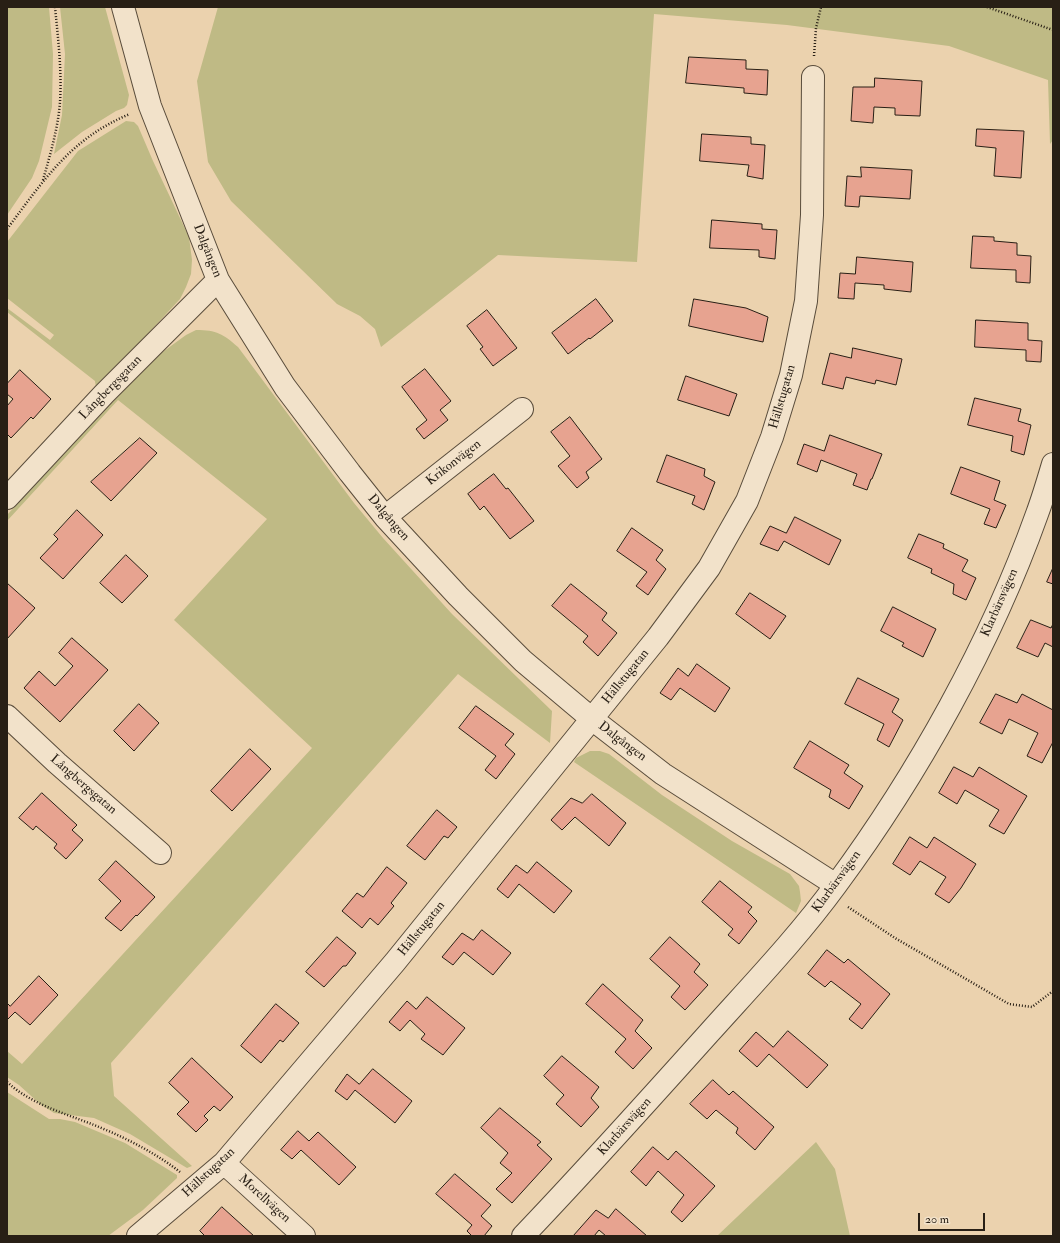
<!DOCTYPE html>
<html>
<head>
<meta charset="utf-8">
<style>
  body { margin:0 }
  #map { position:relative; width:1060px; height:1243px; overflow:hidden; background:#ebd2ae; font-family:"IM FELL Double Pica",serif }
  canvas { display:block }
  .frame { position:absolute; inset:0; border:8px solid #281f15; pointer-events:none }
  .scale { position:absolute; left:918px; top:1213px; width:67px; height:18px; box-sizing:border-box; border:2px solid #281f15; border-top:0; padding-left:5px; font-size:12px; line-height:14px; white-space:nowrap; color:#281f15; -webkit-text-stroke:3px #f2e2ca; paint-order:stroke }
</style>
</head>
<body>
<div id="map">
<canvas width="1060" height="1243"></canvas>
<div class="frame"></div>
<div class="scale">20 m</div>
</div>
<script>
const c = document.querySelector('canvas').getContext('2d');
c.lineJoin = 'round';
function paint(path, color) { c.fillStyle = color; c.fill(path, 'evenodd'); }
function stroke(path, color, width, dash) { c.strokeStyle = color; c.lineWidth = width; c.lineCap = dash ? 'butt' : 'round'; c.setLineDash(dash || []); c.stroke(path); }
function write(font, color, halo, rows, align = 'center') {
  c.font = font + ' "IM FELL Double Pica",serif'; c.lineWidth = 3; c.setLineDash([]); c.textBaseline = 'middle'; c.strokeStyle = halo; c.fillStyle = color; for (const [text, x, y, turn = 0] of rows) {
    c.save(); c.translate(x, y); c.rotate((+turn || 0) * Math.PI / 180); c.textAlign = isNaN(turn) ? turn : align; if (halo) c.strokeText(text, 0, 0); c.fillText(text, 0, 0); c.restore();
  }
}
paint(new Path2D(`
  M7 7H49L53 54 52 107 39 161 32 178 7 215Z
  M60 7H105L129 95 127 105 124 108 116 111 82 132 54 154 62 115 65 54Z
  M218 7H1053V140L1050 144 1048 80 949 46 787 25 654 14 637 262 498 255 381 347 375 329 360 316 337 304 231 201 208 162 197 81Z
  M126 121 134 122 138 126 153 161 189 237 192 260 191 274 186 287 180 299 142 340 96 388 95 381 7 312V308L50 340 54 335 7 298V242L78 151Z
  M196 330C217 330 223 334 238 347L354 503 383 538 452 614 552 711 550 743 458 674 111 1063 114 1096 192 1166 187 1168 130 1134 94 1118 54 1113 40 1104 19 1085 7 1077V1051L22 1064 312 748 174 620 267 519 118 400 7 521V515L153 359 186 335Z
  M590 751H600L609 754 662 795 732 841 790 874 799 886 800 892 801 901 796 913 574 762 576 758Z
  M7 1092 49 1119H60L75 1122 125 1143 177 1175V1178L143 1210 108 1236H7Z
  M816 1142 835 1169 850 1236H717Z`), '#bfba85');
const building = new Path2D(`
  M689 57 746 60V69L768 70 767 95 744 93V88L686 83Z
  M875 78 922 81 920 116 895 115V108L874 107 873 123 851 121 853 87H874Z
  M977 129 1024 131 1021 178 994 176 996 148 976 146Z
  M702 134 751 137V144L765 145 763 179 747 176 749 165 700 161Z
  M861 167 912 170 910 199 860 196 859 207 845 206 847 176 861 177Z
  M712 220 762 224V229L777 230 775 259 759 257V250L710 248Z
  M973 236 994 237V241L1017 243V255L1031 256 1030 283 1016 282V270L971 268Z
  M857 257 913 262 911 292 884 289V285L855 283 854 299 838 298 840 273 855 274Z
  M596 299 613 321 590 339 589 338 568 354 552 333Z
  M694 299 746 308 768 317 763 342 689 326Z
  M487 310 517 348 493 366 480 349 483 347 467 326Z
  M976 320 1028 323V340L1042 341 1041 362 1026 361V350L975 347Z
  M853 348 902 359 896 385 876 380 875 384 846 377 843 389 822 384 830 353 851 358Z
  M425 369 451 401 440 410 448 420 424 439 416 429 427 420 402 387Z
  M20 370 51 399 33 419 31 417 11 438 7 434V406L13 399 7 394V384Z
  M686 376 737 394 729 416 678 400Z
  M975 398 1021 409 1018 421 1031 425 1024 455 1011 451 1013 436 968 425Z
  M570 417 602 459 586 472 589 478 577 488 558 466 570 456 551 432Z
  M830 435 882 454 872 479H871L867 490 853 485 857 474 821 460 817 472 797 464 804 444 824 451Z
  M140 438 157 453 111 501 91 482Z
  M667 455 705 469 704 476 715 482 704 510 692 504 695 496 657 482Z
  M961 467 1000 481 994 500 1006 505 996 528 984 524 990 509 951 494Z
  M494 474 506 489 508 488 534 521 510 539 484 506 480 510 468 494Z
  M77 510 103 535 63 579 40 558 58 539 54 535Z
  M795 517 841 540 829 565 784 541 778 551 760 544 770 526 786 533Z
  M632 528 663 550 656 560 666 569 648 595 636 586 647 572 617 551Z
  M919 534 944 544 943 548 968 560 962 571 976 578 966 600 953 594 954 584 931 573 932 569 908 558Z
  M126 555 148 576 122 603 100 583Z
  M1053 568V584L1047 582Z
  M7 583 35 608 7 639Z
  M571 584 607 613 602 620 617 633 598 656 583 642 588 636 552 606Z
  M750 593 786 616 770 639 736 614Z
  M893 607 936 629 923 657 902 646 904 643 881 631Z
  M1031 620 1051 628 1053 624V647L1045 643 1038 657 1017 648Z
  M72 638 108 670 60 722 24 688 39 671 55 686 73 666 59 653Z
  M697 664 730 688 715 712 680 688 671 700 660 693 678 668 688 676Z
  M858 678 899 699 892 712 903 720 889 747 877 740 884 724 845 704Z
  M996 694 1017 703 1022 694 1053 710V742L1042 763 1027 756 1038 733 1009 719 1002 734 980 723Z
  M139 704 159 723 134 751 114 731Z
  M476 706 514 734 505 745 515 754 496 779 485 770 496 756 459 728Z
  M810 741 849 765 844 773 863 786 849 809 829 797 831 790 794 768Z
  M250 749 271 769 232 811 211 791Z
  M954 767 973 777 979 767 1027 796 1004 834 989 826 999 810 965 790 957 804 939 793Z
  M42 793 77 825 72 830 83 840 66 859 54 848 57 844 36 826 33 830 19 818Z
  M592 794 626 823 609 846 575 817 562 830 551 820 571 798 582 803Z
  M437 810 457 827 448 838 444 836 425 860 407 846Z
  M910 837 927 848 934 837 976 864 961 888 949 903 935 894 946 877 920 861 910 875 893 864Z
  M116 861 155 897 137 916 136 915 121 931 105 918 121 901 99 880Z
  M537 862 572 891 554 913 519 884 508 898 497 889 516 865 527 873Z
  M387 867 407 883 391 903 394 906 378 925 370 918 362 928 342 911 357 893 363 897Z
  M720 881 752 907 748 912 757 921 739 944 728 935 733 929 702 902Z
  M482 930 511 953 493 975 464 952 453 965 442 957 462 933 473 940Z
  M337 937 356 953 346 966H343L324 987 306 972Z
  M670 937 700 964 694 972 708 985 685 1010 671 997 680 986 650 959Z
  M827 950 844 963 848 959 890 994 862 1029 849 1019 861 1004 831 981 825 987 808 974Z
  M39 976 58 995 30 1025 15 1012 7 1020V1003L10 1006Z
  M603 984 643 1020 635 1031 652 1048 633 1069 615 1052 626 1039 586 1004Z
  M427 997 465 1028 443 1055 421 1039 425 1034 410 1020 400 1031 389 1022 407 1001 416 1009Z
  M276 1004 299 1023 283 1042 280 1040 261 1063 241 1046Z
  M788 1031 828 1065 807 1088 769 1054 757 1067 739 1051 756 1032 773 1047Z
  M562 1056 599 1087 591 1098 599 1107 581 1127 556 1104 564 1095 544 1076Z
  M192 1058 233 1097 220 1111 214 1106 204 1116 208 1120 196 1132 177 1114 189 1102 169 1083Z
  M373 1069 412 1101 395 1123 355 1090 347 1100 335 1091 347 1074 359 1084Z
  M713 1080 729 1095 733 1091 774 1127 755 1150 736 1133 738 1128 716 1110 707 1119 690 1104Z
  M500 1108 541 1142 537 1145 552 1159 512 1203 496 1189 512 1173 500 1163 508 1153 481 1128Z
  M298 1131 309 1141 318 1132 356 1167 339 1185 301 1150 292 1159 281 1150Z
  M653 1147 668 1160 676 1151 715 1186 682 1222 671 1212 684 1195 658 1171 646 1186 631 1172Z
  M455 1174 491 1205 481 1216 492 1226 484 1236H472L467 1231 472 1225 436 1194Z
  M222 1207 254 1236H205L200 1231Z
  M616 1209 647 1236H606L599 1230 594 1236H573L596 1210 608 1218Z`);
paint(building, '#e7a390');
stroke(building, '#281f15', 1);
const minor = new Path2D(`
  M123 7 150 106 218 280 285 387 350 473 385 517 458 596 523 661 592 719 663 774 836 885
  M7 498 104 394 218 280
  M385 517 522 409
  M7 716 57 763 160 853
  M224 1163 304 1236
  M138 1236 224 1163 395 962 658 637 709 568 747 501 772 437 791 375 806 301 812 215 813 77
  M523 1236C587 1169 648 1101 709 1033 753 984 798 937 836 885 918 774 991 643 1037 514 1043 498 1048 481 1053 464`);
stroke(minor, '#594c3b', 24);
stroke(new Path2D(`
  M987 7 1053 30
  M814 56 816 28 821 7
  M43 180C50 155 58 129 60 102 62 71 58 38 55 7
  M7 229C44 180 71 138 130 114
  M848 907 895 938 1009 1004 1032 1007 1053 991
  M7 1082C30 1103 60 1112 89 1123 120 1135 153 1151 180 1172`), '#281f15', 2.5, [1, 2]);
stroke(minor, '#f2e2ca', 22);
write('13px', '#281f15', '#f2e2ca', [
  ["Dalgången",207,251,68],
  ["Långbergsgatan",111,388,-46],
  ["Hällstugatan",783,397,-74],
  ["Krikonvägen",454,463,-38],
  ["Dalgången",388,518,49],
  ["Klarbärsvägen",1000,603,-66],
  ["Hällstugatan",626,677,-51],
  ["Dalgången",622,742,37],
  ["Långbergsgatan",83,785,41],
  ["Klarbärsvägen",837,882,-54],
  ["Hällstugatan",422,929,-51],
  ["Klarbärsvägen",625,1127,-48],
  ["Hällstugatan",209,1173,-43],
  ["Morellvägen",264,1199,42]
]);
</script>
</body>
</html>
